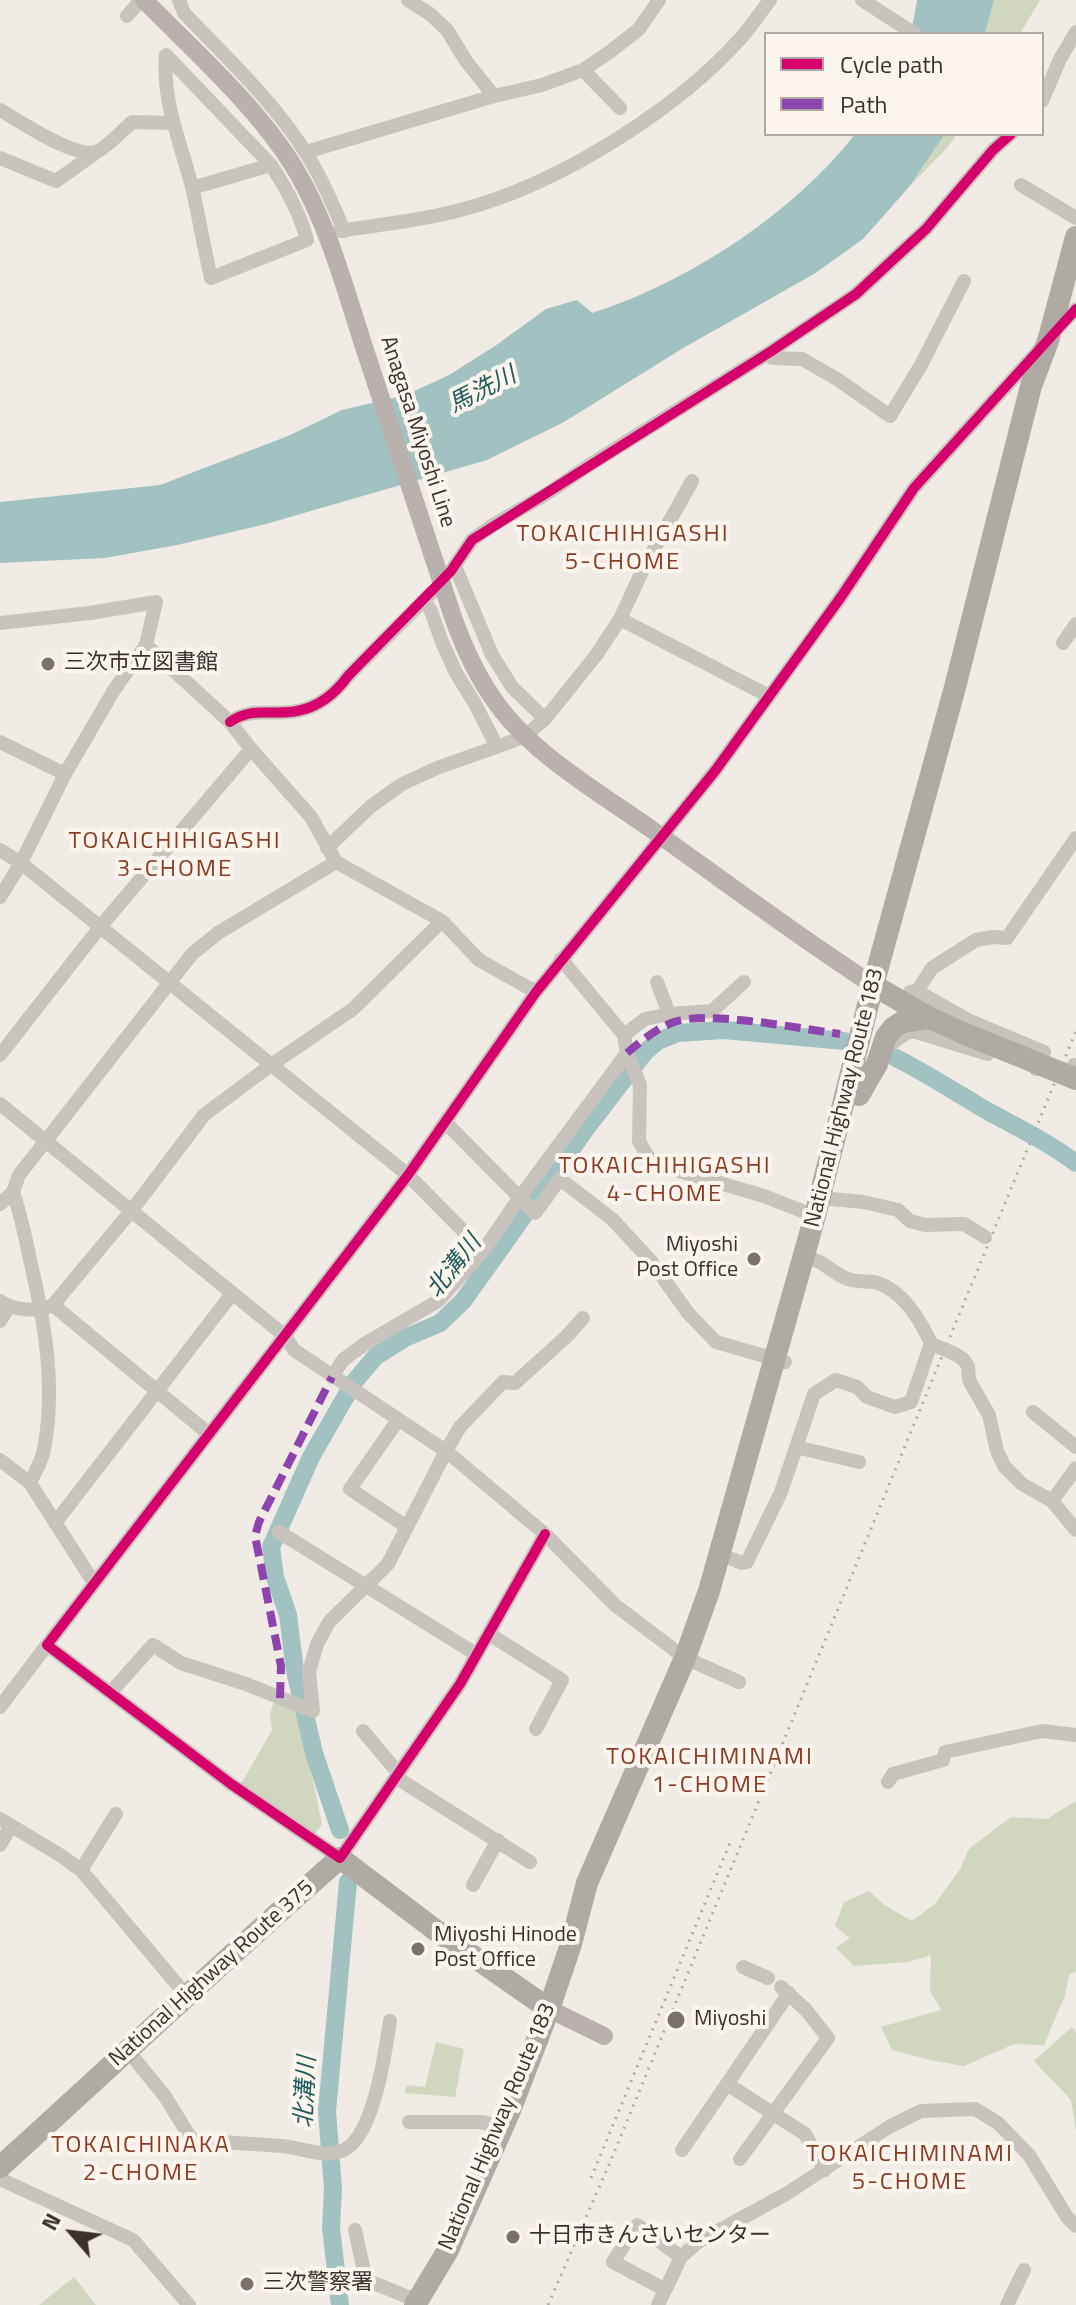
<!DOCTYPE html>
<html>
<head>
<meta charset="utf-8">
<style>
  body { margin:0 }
  #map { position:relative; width:1076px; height:2305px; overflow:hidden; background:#f0ebe5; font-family:"Titillium Web",sans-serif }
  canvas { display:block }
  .legend { position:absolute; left:764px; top:32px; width:280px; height:104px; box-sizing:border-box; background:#fbf5ee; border:2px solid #aea6a0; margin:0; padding:10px 14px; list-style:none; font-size:24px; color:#3b302b }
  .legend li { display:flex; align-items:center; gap:16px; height:40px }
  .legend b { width:40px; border:2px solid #aea6a0 }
  .north { position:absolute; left:32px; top:2193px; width:80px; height:80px; -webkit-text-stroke:6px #fbf5ee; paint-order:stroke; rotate:298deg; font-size:22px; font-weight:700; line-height:32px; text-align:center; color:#3b302b }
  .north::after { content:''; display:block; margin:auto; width:28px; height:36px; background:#3b302b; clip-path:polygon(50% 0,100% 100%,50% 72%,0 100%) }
</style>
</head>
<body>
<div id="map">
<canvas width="1076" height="2305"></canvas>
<ul class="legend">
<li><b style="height:10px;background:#d6006c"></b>Cycle path</li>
<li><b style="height:10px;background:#8e44ad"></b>Path</li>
</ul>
<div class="north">N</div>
</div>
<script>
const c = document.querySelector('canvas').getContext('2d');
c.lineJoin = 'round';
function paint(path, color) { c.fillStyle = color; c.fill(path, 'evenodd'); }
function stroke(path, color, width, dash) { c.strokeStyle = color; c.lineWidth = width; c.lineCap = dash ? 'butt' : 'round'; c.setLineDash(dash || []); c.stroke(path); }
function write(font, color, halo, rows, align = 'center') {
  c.font = font + ' "Titillium Web","Noto Sans JP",sans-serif'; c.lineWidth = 8; c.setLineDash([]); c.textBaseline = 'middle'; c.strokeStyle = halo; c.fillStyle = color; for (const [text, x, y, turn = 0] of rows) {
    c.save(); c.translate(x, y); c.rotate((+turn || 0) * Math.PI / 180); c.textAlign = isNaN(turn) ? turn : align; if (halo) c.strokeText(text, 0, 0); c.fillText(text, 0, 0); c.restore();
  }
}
paint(new Path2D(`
  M994 0H1040L1020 34H985Z
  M945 134H957L947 148 909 187Z
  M274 1702 298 1710 322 1824 313 1836 241 1784 272 1730 270 1714Z
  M1076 1801V1971L1069 1975 1065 1995 1044 2045 1014 2044 964 2066 930 2060 892 2050 881 2027 941 2010 930 1991 931 1955 908 1962 854 1966 836 1948 850 1938 835 1926 844 1902 869 1891 883 1904 912 1921 935 1904 960 1869 969 1849 1011 1817 1047 1819Z
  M1072 2027 1076 2032V2132L1071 2100 1034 2061Z
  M436 2042 464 2049 455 2097 405 2093 407 2085 425 2087Z
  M74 2277 96 2305H39Z`), '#d1d6bf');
paint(new Path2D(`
  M917 0H994L985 34H911Z
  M855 134H945L909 187 863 239 814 274 685 347 564 422 487 460 266 524 177 545 105 558 0 563V502L160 485 288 436 342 410 406 395 449 375 495 346 546 309 577 300 592 313C687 283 794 213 855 134Z`), '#a1c2c1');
stroke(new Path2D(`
  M896 1058C928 1074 958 1094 989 1112 1019 1128 1049 1143 1076 1163
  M340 1830 314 1753 295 1671 288 1615 275 1577 271 1547 311 1457 354 1382 376 1356 405 1338 440 1323 463 1301 585 1130 644 1053 658 1041 678 1033 724 1030 844 1041
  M340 2305 331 2228 333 2189 327 2111 348 1882`), '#a1c2c1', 18);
stroke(new Path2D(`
  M179 0 184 13C226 57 273 101 306 153 322 178 333 204 344 231
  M408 0 430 14 447 30 466 61 494 96
  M862 0 915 34
  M127 16 141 0
  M166 55 271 165C286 188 300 213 307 240L211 278C204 248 199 217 192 187 181 143 162 102 166 55Z
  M583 70 620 108
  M1042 101 1060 59 1076 32
  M0 110C20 121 78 161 98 151 108 146 123 130 132 122L173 123
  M306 152 494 96 542 85 583 70 611 51 639 29 659 0
  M0 158 56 181 94 154
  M1021 185 1076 218
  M192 188 271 165
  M339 231C386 224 433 219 478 205 567 178 678 108 740 39 751 27 760 13 770 0
  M1055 331 1076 309
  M772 358 802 359 837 379 890 416 921 365 964 281
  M455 566 492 655 512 687 545 719
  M451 571 472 540 493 525 548 493 591 464 770 352 856 294 926 229 993 150 1011 134
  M424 601 431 611 442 642 456 673 474 702 497 747
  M620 619 769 696
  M0 623 90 613 156 602 146 645 114 690 65 774 21 863 0 897
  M1063 643 1076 624
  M146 645 230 722 251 749 311 817 336 862 442 921 479 960 536 992
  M230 722C252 706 272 716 297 711 319 707 335 694 348 676L431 593
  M0 742 65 774
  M327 848 370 807 402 784 437 768 513 741 526 735 545 719 597 654 620 619 645 565 692 481
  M0 850 21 863 408 1175 483 1251
  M561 959 624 1035 627 1053 640 1085 639 1141 648 1157 658 1165 764 1196 815 1216
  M657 982 669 1014
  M917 991 932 968 976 940 993 937 1007 938 1076 838
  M910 992 917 991 970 1021 1044 1052 1036 1069
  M624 1035 645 1019 669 1014 712 1011 744 982
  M885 1048 908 1032H916L988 1054
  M0 1055 100 927 251 749
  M1074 1065 1076 1066
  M0 1104 285 1336 294 1350 446 1451 545 1534 615 1605 685 1658 739 1682
  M445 1122 535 1213 560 1179 612 1219 651 1261 688 1313 716 1342 785 1362
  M831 1199 863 1202 898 1210 910 1221 925 1225 964 1224 985 1237
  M0 1204 13 1192
  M804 1257C824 1260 830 1272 848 1279 858 1283 869 1280 878 1283 904 1292 920 1320 931 1343L934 1345
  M0 1301C15 1311 37 1312 53 1305L132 1210 204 1115 271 1065 353 1009 442 921
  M53 1305 209 1434
  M0 1321 9 1307
  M955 1354 963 1359 968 1366 969 1380 989 1415 997 1451 1004 1466 1022 1484 1052 1501 1076 1530
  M332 1377 343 1360 366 1343 438 1301 483 1251 520 1197 627 1053
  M1033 1412 1076 1447
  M398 1420 350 1489 407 1527
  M796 1447 859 1462
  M0 1460 30 1483 94 1583
  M30 1483C35 1472 42 1461 44 1449 56 1387 45 1325 31 1264 26 1240 21 1215 13 1192L19 1175 192 954 218 933 336 862
  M1052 1501 1076 1468
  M55 1523 232 1294
  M279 1532 476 1654
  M545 1534 460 1684 340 1858 231 1784 47 1645 408 1175 536 992 715 771 841 597 914 488 1039 350
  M732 1559 742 1563 747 1562 781 1492 814 1394 836 1380 857 1387 867 1397 895 1407 911 1402 931 1343
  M489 1634 562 1680 536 1729
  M110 1693 153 1645 181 1663 246 1684 313 1711 309 1672 317 1644 329 1622 388 1564 446 1451 460 1427 503 1382 515 1383 567 1336 583 1318
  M0 1707 47 1645
  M363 1731 399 1774
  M397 1778 530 1862
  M888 1782 893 1774 943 1760 945 1752 1042 1731 1076 1735
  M0 1819 60 1855 81 1870 186 1995
  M0 1845 11 1826
  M81 1870 116 1814
  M473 1885 498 1840
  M743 1967 768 1978
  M128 2051 164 2095 192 2140C222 2142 253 2144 283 2146 302 2148 325 2159 344 2150 374 2135 385 2053 390 2021
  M727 2084 805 2134 825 2170
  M409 2122H480L503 2126
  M682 2150 789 1993
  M740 2159 828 2038 806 2010 781 1987
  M0 2179 133 2240 189 2305
  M355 2230 366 2280 418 2301
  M664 2289 613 2262 637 2225 681 2257
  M658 2305 681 2257 698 2242 786 2194 889 2127 921 2111 975 2109 998 2123 1029 2155 1067 2217 1076 2226
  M1007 2305 1024 2270`), '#c9c3be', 14);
stroke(new Path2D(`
  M144 0C195 52 260 109 297 172 328 225 345 288 364 347 394 437 423 527 453 617 464 648 477 677 497 704 533 754 598 792 648 827 723 880 796 935 873 985
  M549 2009 604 2036`), '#b8b1ad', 18);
stroke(new Path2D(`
  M873 985 930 1018 963 1033
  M859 1095 877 1064 886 1037 893 1028 902 1022 930 1018
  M0 2167C114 2064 225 1959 340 1858L434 1929 549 2009
  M415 2305 448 2250 509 2113 549 2009 571 1944 587 1883 685 1658 709 1591 815 1216 873 985 954 691 1031 386 1048 341 1076 237`), '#afaaa4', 22);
stroke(new Path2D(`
  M591 2178 732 1838
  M548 2305 611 2160 1076 1031`), '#b1aca8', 3, [2, 6]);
stroke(new Path2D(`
  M934 1345 955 1354`), '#c9c3be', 14);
stroke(new Path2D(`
  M963 1033 1076 1079`), '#afaaa4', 22);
stroke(new Path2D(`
  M627 1053C641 1041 657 1028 674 1022 707 1010 802 1029 840 1034
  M280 1698 281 1666 255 1536 259 1522 332 1377`), '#8e44ad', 8, [16, 8]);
stroke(new Path2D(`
  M230 722C252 706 272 716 297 711 319 707 335 694 348 676L451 571 472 540 770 352 856 294 926 229 993 150 1011 134
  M545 1534 460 1684 340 1858 231 1784 47 1645 408 1175 536 992 715 771 841 597 914 488 1076 309`), '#d6006c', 10);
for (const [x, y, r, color] of [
  [48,664,8,"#7a716c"],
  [754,1259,8,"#7a716c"],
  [418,1949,8,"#7a716c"],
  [676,2020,10,"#7a716c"],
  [513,2237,8,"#7a716c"],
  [247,2284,8,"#7a716c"]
]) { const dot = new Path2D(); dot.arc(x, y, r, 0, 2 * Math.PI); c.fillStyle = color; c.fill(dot); stroke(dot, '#fbf5ee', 3); }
write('22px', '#3b302b', '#fbf5ee', [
  ["Anagasa Miyoshi Line",417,432,72],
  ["National Highway Route 183",845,1098,-76],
  ["National Highway Route 375",212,1974,-42],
  ["National Highway Route 183",498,2127,-67]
]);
write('22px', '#3b302b', '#fbf5ee', [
  ["三次市立図書館",64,664],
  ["Miyoshi",738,1246,"right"],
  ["Post Office",738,1271,"right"],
  ["Miyoshi Hinode",434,1936],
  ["Post Office",434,1961],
  ["Miyoshi",694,2020],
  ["十日市きんさいセンター",529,2237],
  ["三次警察署",263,2284]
], 'left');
write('italic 24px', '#1f5a5e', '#fbf5ee', [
  ["馬洗川",483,391,-27],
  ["北溝川",455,1267,-52],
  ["北溝川",307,2092,-87]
]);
c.letterSpacing = '2px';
write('24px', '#8c3b22', '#fbf5ee', [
  ["TOKAICHIHIGASHI",623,535],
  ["5-CHOME",623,563],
  ["TOKAICHIHIGASHI",175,842],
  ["3-CHOME",175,870],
  ["TOKAICHIHIGASHI",665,1167],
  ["4-CHOME",665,1195],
  ["TOKAICHIMINAMI",710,1758],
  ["1-CHOME",710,1786],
  ["TOKAICHINAKA",141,2146],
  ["2-CHOME",141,2174],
  ["TOKAICHIMINAMI",910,2155],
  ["5-CHOME",910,2183]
]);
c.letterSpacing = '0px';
</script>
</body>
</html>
